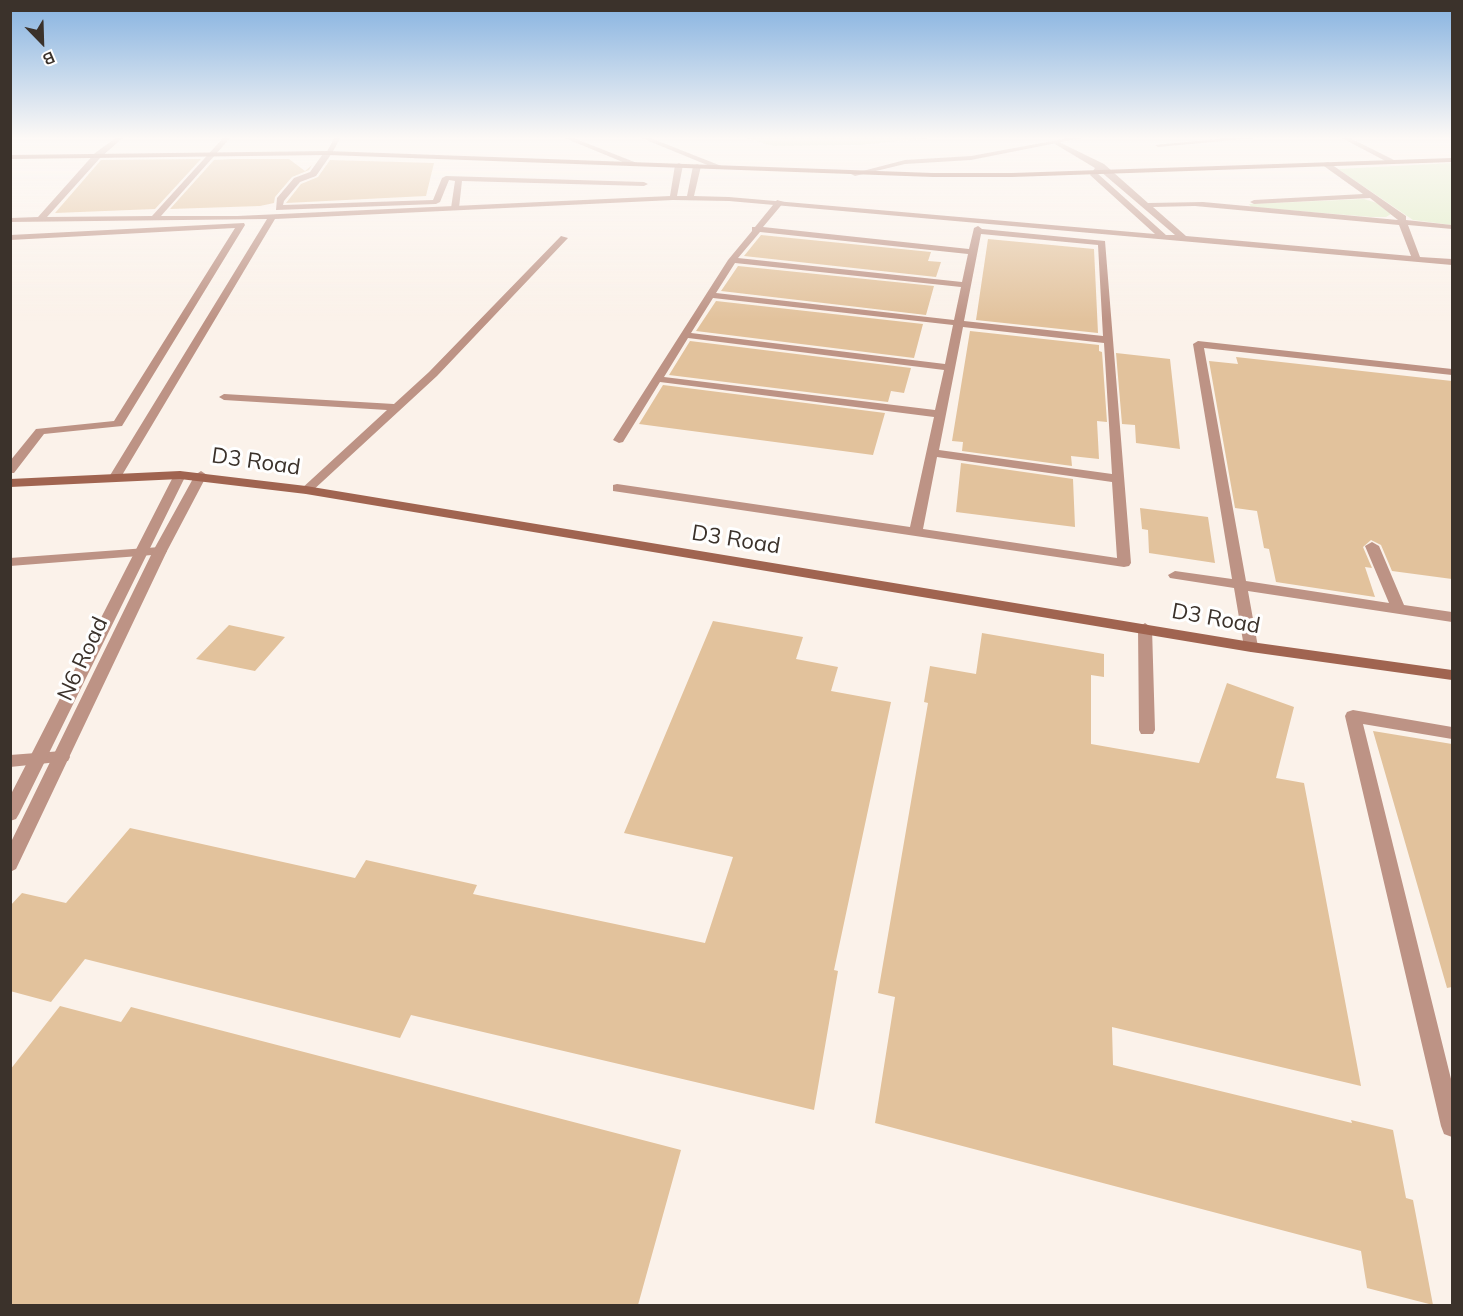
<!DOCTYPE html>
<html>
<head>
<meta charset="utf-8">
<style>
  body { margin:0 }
  #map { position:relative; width:1463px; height:1316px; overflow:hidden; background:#fbf2ea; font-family:Mulish,sans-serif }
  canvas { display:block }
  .frame { position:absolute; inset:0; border:12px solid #3b322b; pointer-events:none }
  .north { position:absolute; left:12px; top:12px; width:60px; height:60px; -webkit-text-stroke:4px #fff; paint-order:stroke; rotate:157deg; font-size:16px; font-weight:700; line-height:24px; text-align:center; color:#3b322b }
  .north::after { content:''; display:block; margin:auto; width:21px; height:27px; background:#3b322b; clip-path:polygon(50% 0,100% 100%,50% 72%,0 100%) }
</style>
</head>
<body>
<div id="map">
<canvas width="1463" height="1316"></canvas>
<div class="frame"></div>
<div class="north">B</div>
</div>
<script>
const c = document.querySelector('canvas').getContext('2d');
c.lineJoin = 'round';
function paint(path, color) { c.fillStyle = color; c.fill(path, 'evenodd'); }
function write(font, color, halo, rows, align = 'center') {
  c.font = font + ' Mulish,sans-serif'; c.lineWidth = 6; c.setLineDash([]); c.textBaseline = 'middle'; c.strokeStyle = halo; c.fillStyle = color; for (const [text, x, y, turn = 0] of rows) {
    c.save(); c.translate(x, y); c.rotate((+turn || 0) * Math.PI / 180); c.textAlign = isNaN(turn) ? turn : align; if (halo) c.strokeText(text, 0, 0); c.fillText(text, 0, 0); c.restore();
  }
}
paint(new Path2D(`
  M743 137H939L859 145 773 146Z
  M1452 163V225L1413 220 1338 169Z
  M1364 199 1377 203 1391 214 1386 217H1371L1251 207 1249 204Z`), '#dcecc1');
paint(new Path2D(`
  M201 159 155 209 55 213 101 160Z
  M232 159H289L305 171 312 165 309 170 292 177 275 197 274 203 260 206 170 209 214 160Z
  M330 160 434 163 426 196 286 203 301 184 318 177Z
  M761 235 931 252 928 261 941 262 936 277 744 256Z
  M988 239 1094 249 1098 333 976 320Z
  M738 266 934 286 926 315 721 291Z
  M716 301 923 324 914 358 696 331Z
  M970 331 1099 345V351L1102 352 1107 422 1097 421 1099 459 1071 456 1072 466 962 451 963 442 952 441Z
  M690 341 911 368 904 393 891 391 888 402 669 375Z
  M1116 353 1170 359 1180 449 1136 443 1135 425 1122 424Z
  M1236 357 1452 381V579L1392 571 1381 545 1371 540 1363 547 1372 568 1365 567 1375 597 1276 582 1269 549 1264 548 1257 511 1235 508 1209 361 1238 364Z
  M663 385 885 413 873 455 639 424Z
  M961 463 1073 479 1075 527 956 512Z
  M1140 508 1208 517 1215 563 1149 553 1148 530 1142 529Z
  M713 621 803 637 796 659 838 667 831 691 891 702 834 970 838 971 814 1110 411 1015 400 1038 85 959 51 1002 10 991V906L22 893 66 903 130 828 355 878 366 860 477 885 473 894 705 943 733 857 624 833Z
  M229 625 285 637 255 671 196 659Z
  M982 633 1104 654V677L1091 675V744L1199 763 1227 683 1294 707 1276 778 1304 783 1361 1086 1112 1027 1113 1065 1352 1123 1351 1120 1393 1130 1406 1198 1413 1200 1433 1305 1367 1288 1361 1251 875 1123 895 997 878 993 928 703 924 702 930 666 976 674Z
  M1373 731 1452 744V987L1447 988Z
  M60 1006 121 1022 131 1007 681 1150 638 1305H10V1070Z`), '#e2c29c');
paint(new Path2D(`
  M325 151 332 153 316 176 300 182 284 201 283 205 433 200 442 178 446 176 644 182 648 184 644 186 462 181 459 208 455 210 451 208 455 181 449 180 440 202 436 204 276 210 277 198 294 178 310 172Z
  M777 200 784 202 763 227 969 249 974 228 978 226 982 229 1105 241 1131 563 1129 566 1124 567 613 491V485L617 484 910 527 934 417 660 382 623 442 619 443 613 440 728 260 752 231V227H755ZM760 232 968 254 962 282 738 258ZM981 234 1098 245 1103 336 964 321ZM735 263 961 287 954 320 716 293ZM713 298 953 325 945 364 691 333ZM963 327 1104 343 1112 474 939 450ZM688 338 944 370 935 410 664 377ZM937 457 1112 482 1117 558 923 529Z
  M244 223 245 225 122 426 44 434 14 473H10V461L36 429 114 421 235 228 10 240V235Z
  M561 236 568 238 437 376 310 493 306 494 300 490 387 410 224 400 219 397 224 394 394 404 429 372Z
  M1198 341 1452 369V375L1204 348 1246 581 1389 603 1365 546 1372 542 1379 546 1404 605 1452 612V622L1248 591 1258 647 1251 652 1244 647 1234 588 1170 578 1168 575 1175 571 1232 579 1193 344Z
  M160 547 165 548 167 551 165 554 10 566V558Z
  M1145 623 1152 628 1155 730 1153 734H1141L1139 730 1138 628Z
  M1353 710 1452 727V739L1363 724 1452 1083V1137L1444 1134 1441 1126 1345 716 1347 712Z
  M62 751 68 753 70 757 68 761 10 767V755Z`), '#bd9385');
paint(new Path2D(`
  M117 137H124L101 157 47 217 152 216 224 137H231L161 216H237L670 196 675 165 679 163 683 165 677 196H687L693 166 697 164 701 166 694 196 729 197 1155 234 1090 175 1095 168 1055 144 1057 141 1104 164 1148 203 1203 202 1398 220 1370 198 1254 204 1250 202 1254 200 1363 194 1321 164 1328 162 1406 216V220L1452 225V229L1408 225 1420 257 1452 259V265L729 201 673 200 275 219 121 477 115 481 109 477 267 219 10 222V218L38 217 95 153ZM1100 171 1175 235H1166L1097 173ZM1195 206 1399 225 1411 256 1186 236 1153 207Z
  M335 137H341L331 155H325Z
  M562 137H571L637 163 630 165Z
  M639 137H648L724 167 717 169Z
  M1238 137H1266L1158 147 1155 145Z
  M1340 137H1348L1398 162 1391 164Z`), '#bd9385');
paint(new Path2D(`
  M1074 137H1087L971 160 905 164 855 176 851 174 905 160 971 156Z
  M180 471 186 475 19 814 16 819 10 821V796L174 475Z
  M201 471 207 475 167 551 16 869 10 872V844L153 551 195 475Z`), '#bd9385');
paint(new Path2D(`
  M328 151 933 173H1012L1452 158V162L1012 177H933L328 155 10 159V155Z
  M180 471 306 486 1251 642 1452 670V680L1251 652 306 494 180 479 10 487V479Z`), '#a06450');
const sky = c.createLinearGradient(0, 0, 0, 321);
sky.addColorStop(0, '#85b2e0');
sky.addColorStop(0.43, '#fdf9f6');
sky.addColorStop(1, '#fdf9f600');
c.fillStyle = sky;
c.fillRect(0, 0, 1463, 321);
write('22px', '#3b322b', '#fff', [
  ["D3 Road",256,462,8],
  ["D3 Road",736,540,9],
  ["D3 Road",1216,619,10],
  ["N6 Road",83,659,-65]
]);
</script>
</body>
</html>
